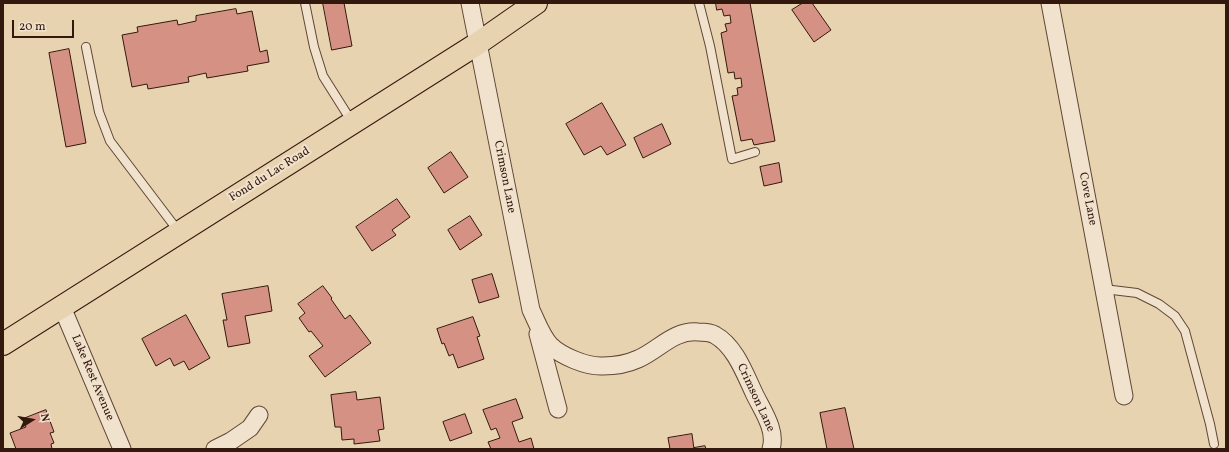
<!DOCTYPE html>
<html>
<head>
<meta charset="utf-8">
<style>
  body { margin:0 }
  #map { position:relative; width:1229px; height:452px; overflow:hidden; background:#e8d3b1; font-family:Vollkorn,serif }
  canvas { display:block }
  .frame { position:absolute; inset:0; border:4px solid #33180d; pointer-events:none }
  .north { position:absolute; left:12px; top:400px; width:40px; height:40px; -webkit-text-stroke:3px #f0e2cc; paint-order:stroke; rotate:79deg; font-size:11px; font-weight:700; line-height:16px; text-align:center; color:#33180d }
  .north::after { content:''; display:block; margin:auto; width:14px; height:18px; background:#33180d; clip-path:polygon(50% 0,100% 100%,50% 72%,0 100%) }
  .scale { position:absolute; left:12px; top:20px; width:62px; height:18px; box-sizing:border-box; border:2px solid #33180d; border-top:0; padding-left:5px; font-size:12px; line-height:14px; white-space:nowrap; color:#33180d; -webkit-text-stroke:3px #f0e2cc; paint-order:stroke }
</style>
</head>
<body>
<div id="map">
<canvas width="1229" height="452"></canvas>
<div class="frame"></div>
<div class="north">N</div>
<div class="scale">20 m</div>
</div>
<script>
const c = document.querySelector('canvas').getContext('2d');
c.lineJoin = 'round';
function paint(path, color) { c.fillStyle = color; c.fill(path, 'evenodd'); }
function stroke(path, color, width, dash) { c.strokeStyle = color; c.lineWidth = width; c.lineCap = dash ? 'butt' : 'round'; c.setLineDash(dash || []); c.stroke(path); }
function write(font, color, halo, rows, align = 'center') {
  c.font = font + ' Vollkorn,serif'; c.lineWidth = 4; c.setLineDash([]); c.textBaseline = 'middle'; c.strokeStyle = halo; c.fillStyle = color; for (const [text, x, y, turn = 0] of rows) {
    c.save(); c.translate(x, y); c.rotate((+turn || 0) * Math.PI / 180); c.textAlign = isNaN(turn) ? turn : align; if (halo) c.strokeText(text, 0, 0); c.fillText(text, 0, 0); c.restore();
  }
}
const building = new Path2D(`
  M323 3H344L352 46 332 50Z
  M716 3H750L775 141 754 145 752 139 741 141 732 96 738 95 737 88 742 87 741 78 735 79 734 72 728 73 721 33 727 31 725 24 731 23 730 15 724 16 722 9 717 10Z
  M803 3H812L831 30 814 42 792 10Z
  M236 9 237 14 252 11 260 52 267 50 269 62 247 66 248 71 207 78 206 73 188 77 189 82 148 89 147 84 132 87 122 35 138 32 137 27 177 20 178 25 196 21V16Z
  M69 49 86 143 66 147 49 53Z
  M602 103 626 145 607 155 601 146 584 155 566 124Z
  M662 124 671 144 643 158 634 138Z
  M451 152 468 177 444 193 428 168Z
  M779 163 782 182 764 186 760 167Z
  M397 199 410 217 392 230 396 235 372 251 356 227Z
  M470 216 482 235 460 250 448 230Z
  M492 274 499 297 479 303 472 280Z
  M268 286 272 311 245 316 250 343 228 347 223 320H227L222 294Z
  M323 286 332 298 331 299 345 319 350 315 371 343 325 377 309 356 323 346 311 331 309 332 299 318 305 313 298 304Z
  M186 315 210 358 189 370 184 361 174 366 170 358 156 366 142 339Z
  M473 317 480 336 477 337 484 359 458 368 453 354 449 356 444 343 442 344 437 329Z
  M356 392 357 400 380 397 384 429 378 430 380 441 354 444V439L342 440 341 427H335L331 395Z
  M516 399 523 418 512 422 519 442 531 438 534 449H491L488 442 500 438 496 428 491 430 483 410Z
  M845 408 854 449H827L820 413Z
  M46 410 54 432 50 433 54 443 51 444 52 449H16L10 433 26 427 23 419Z
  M465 414 472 433 450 441 443 422Z
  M692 434 694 449H670L668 438Z
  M705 446 706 449H694V448Z`);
paint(building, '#d69185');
stroke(building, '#33180d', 1);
const service = new Path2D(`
  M305 3 314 47 323 76 352 122
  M699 3 710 46 732 159 755 152
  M86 47 99 112 110 141 179 232
  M1104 289 1137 293 1159 304 1175 316 1185 331 1210 424 1214 444`);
const minor = new Path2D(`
  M470 3 531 310C537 322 541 335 550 345 561 356 587 367 603 366 614 366 627 364 638 359 659 350 673 330 698 332 704 332 710 332 715 335 735 346 745 374 754 393 762 410 777 430 771 449
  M1050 3 1124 396
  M62 307 122 449
  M538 334 558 409
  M215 449 231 441 250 428 259 415`);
const primary = new Path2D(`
  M3 344 477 44 536 3`);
stroke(service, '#604736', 10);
stroke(minor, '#604736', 19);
stroke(primary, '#33180d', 24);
stroke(service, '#f0e2cc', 8);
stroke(minor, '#f0e2cc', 17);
stroke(primary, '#e8d3b1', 22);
write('12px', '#33180d', '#f0e2cc', [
  ["Fond du Lac Road",270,175,-32],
  ["Crimson Lane",504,177,79],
  ["Cove Lane",1087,199,79],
  ["Lake Rest Avenue",92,378,67],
  ["Crimson Lane",755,398,65]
]);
</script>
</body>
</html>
